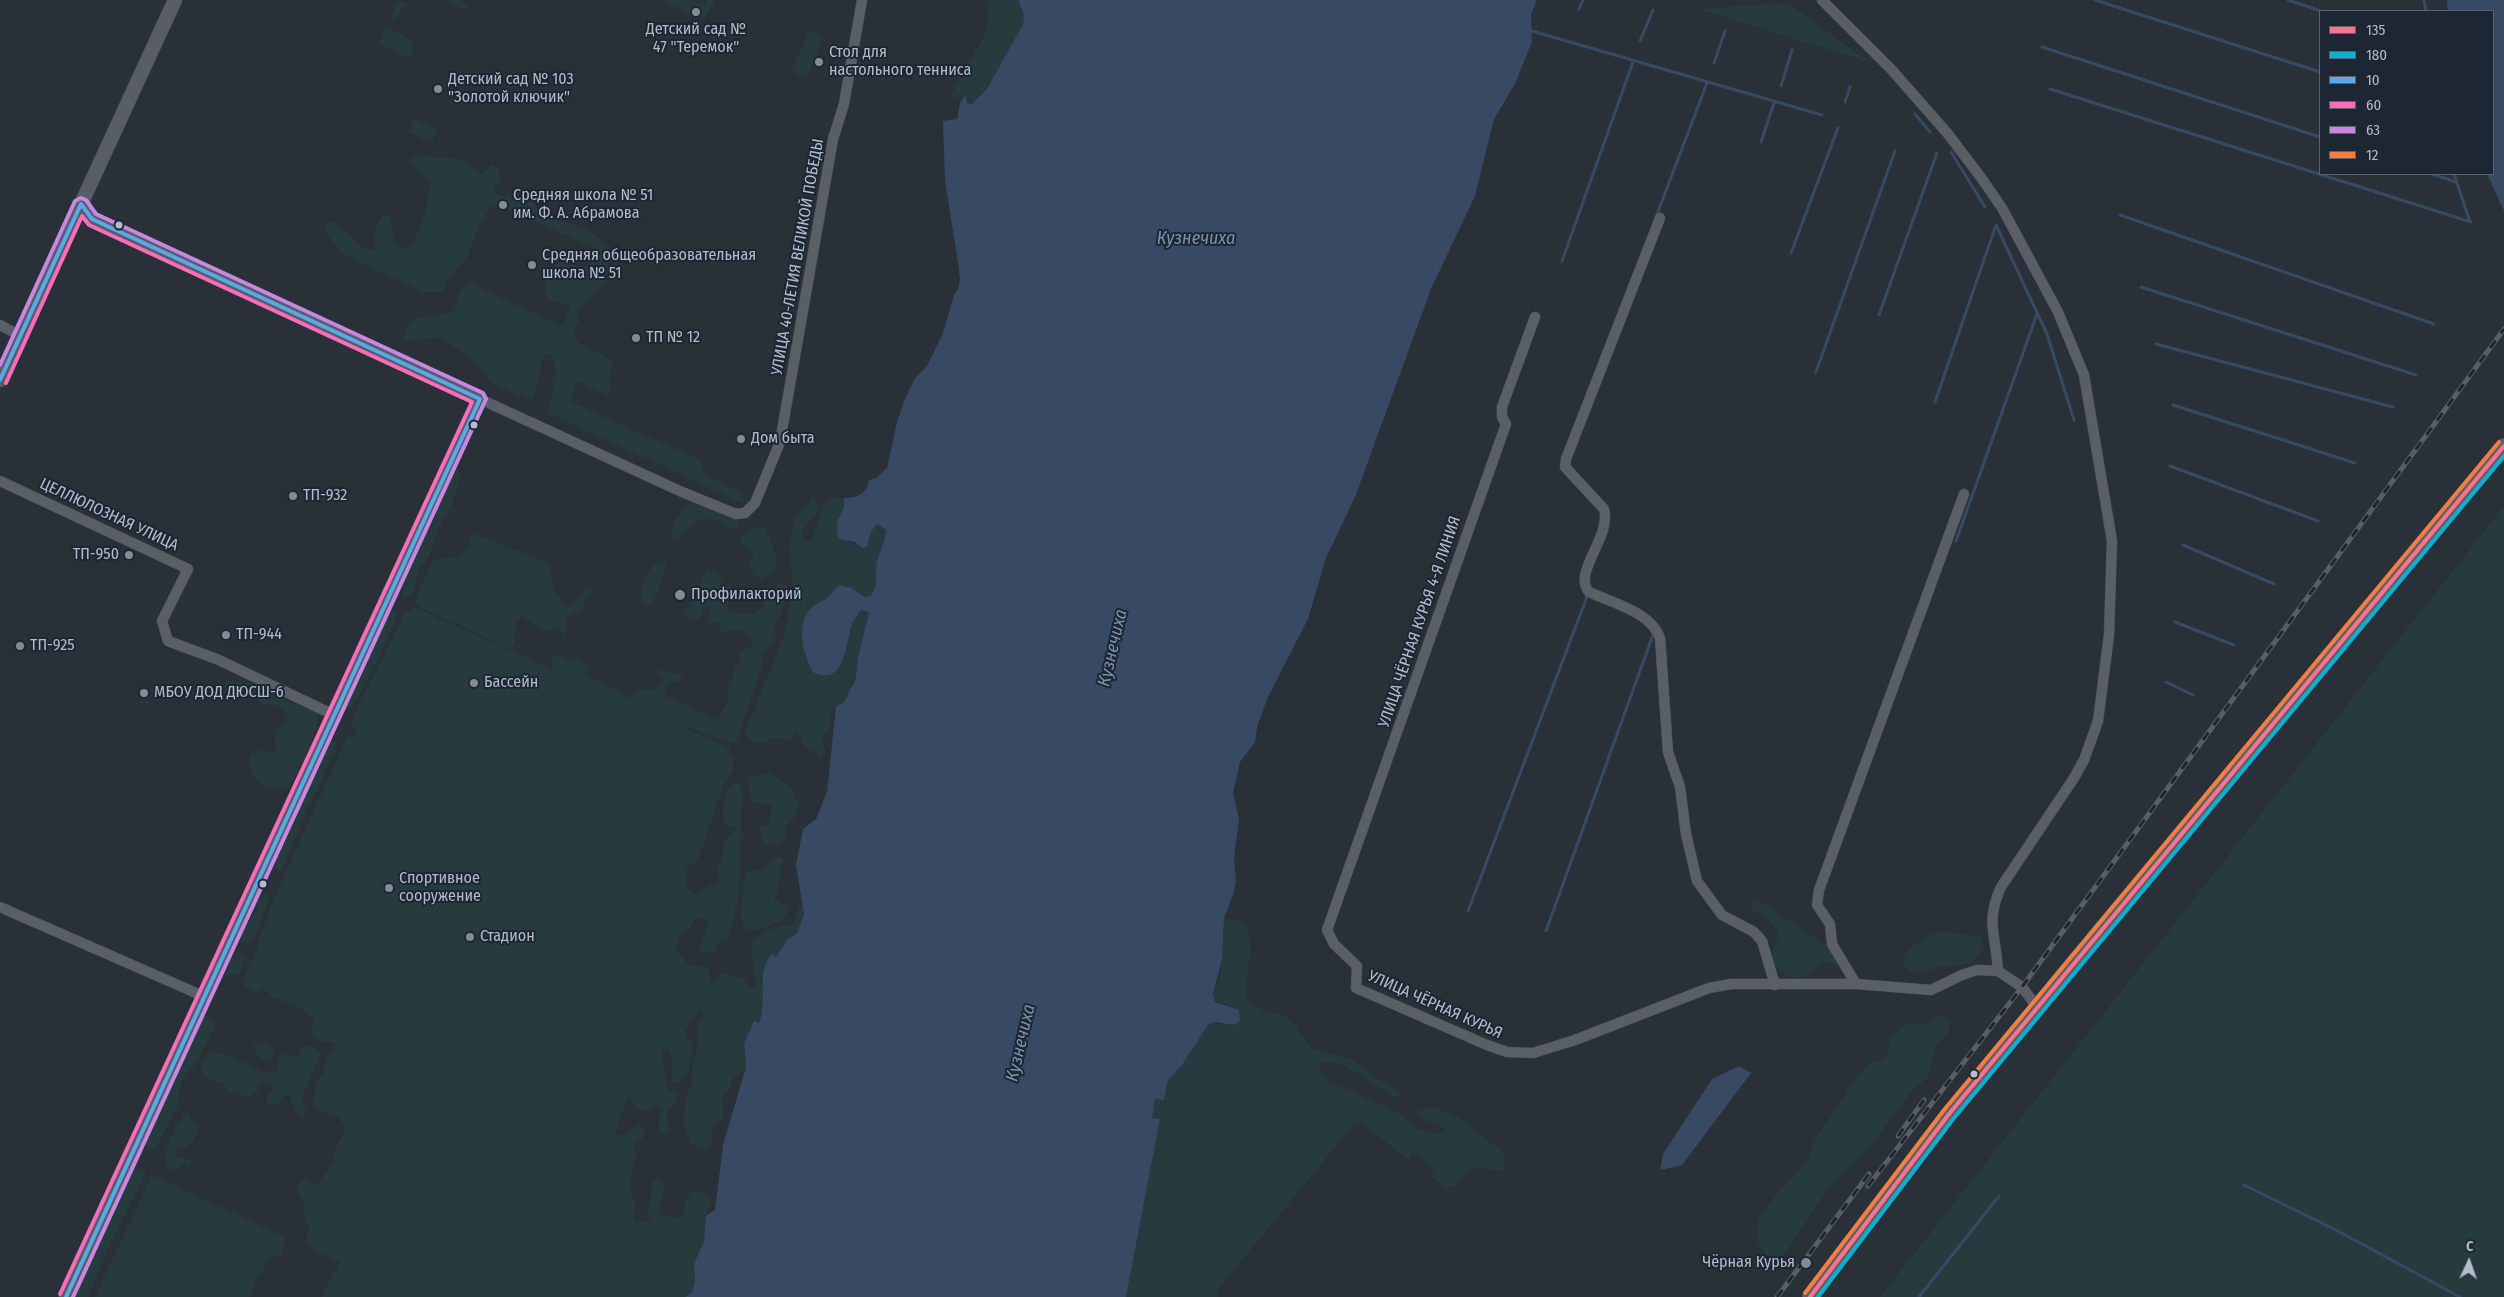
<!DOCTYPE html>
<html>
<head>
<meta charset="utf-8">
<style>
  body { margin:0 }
  #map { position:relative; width:2504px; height:1297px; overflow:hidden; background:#2a3038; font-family:"Fira Sans Condensed",sans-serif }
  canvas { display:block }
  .legend { position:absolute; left:2319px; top:10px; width:175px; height:165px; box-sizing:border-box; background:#1d2633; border:1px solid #59626f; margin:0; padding:6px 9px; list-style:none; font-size:15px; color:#b4bcc9 }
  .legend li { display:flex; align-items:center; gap:10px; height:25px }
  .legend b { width:25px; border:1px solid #59626f }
  .north { position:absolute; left:2444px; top:1237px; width:50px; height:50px; -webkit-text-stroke:4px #1d2633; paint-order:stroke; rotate:3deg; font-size:14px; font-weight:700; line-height:20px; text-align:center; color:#b4bcc9 }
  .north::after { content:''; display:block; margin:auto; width:18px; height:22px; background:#b4bcc9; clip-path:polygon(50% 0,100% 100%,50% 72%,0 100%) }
</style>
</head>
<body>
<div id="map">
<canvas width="2504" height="1297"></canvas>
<ul class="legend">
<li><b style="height:6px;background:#fc738d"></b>135</li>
<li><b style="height:6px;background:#0dafd3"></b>180</li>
<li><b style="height:6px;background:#5aa8eb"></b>10</li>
<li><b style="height:6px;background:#fb6dba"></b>60</li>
<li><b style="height:6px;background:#c787e3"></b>63</li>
<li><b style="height:6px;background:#f77d43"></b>12</li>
</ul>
<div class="north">С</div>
</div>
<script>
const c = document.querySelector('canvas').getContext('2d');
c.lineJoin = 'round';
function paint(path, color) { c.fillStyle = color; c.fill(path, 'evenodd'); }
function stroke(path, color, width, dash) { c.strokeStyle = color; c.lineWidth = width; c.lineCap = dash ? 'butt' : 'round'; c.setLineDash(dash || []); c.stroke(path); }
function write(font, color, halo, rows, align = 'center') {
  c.font = font + ' "Fira Sans Condensed",sans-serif'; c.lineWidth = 4; c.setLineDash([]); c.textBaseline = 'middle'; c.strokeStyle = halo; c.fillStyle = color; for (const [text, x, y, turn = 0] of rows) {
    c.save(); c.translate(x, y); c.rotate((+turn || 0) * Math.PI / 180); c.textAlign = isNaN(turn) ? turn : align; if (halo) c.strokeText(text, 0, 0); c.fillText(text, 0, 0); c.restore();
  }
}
paint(new Path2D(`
  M442 0H459L466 3 468 8 465 11Z
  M660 0H690L704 6 707 0H715L704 20Z
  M991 0H1018L1024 15 1023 24 987 89 976 102 967 103 964 95 949 99 981 42 989 22 986 3Z
  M398 1 407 4 405 8 402 7 399 17 394 20 390 18Z
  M1788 3 1869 62 1699 9Z
  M386 26 410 39 414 49 409 58 378 43Z
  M809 30 824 37 806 78 791 71Z
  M415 119 438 130 431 143 409 132Z
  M418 156 452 158 467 162 471 167 482 174 492 165 498 168 501 182 495 187 494 191 497 195 530 200 534 203 541 215C564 224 606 226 608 258 609 267 607 277 602 285 595 294 586 302 578 311L579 321 573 332C576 351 605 349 612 364L609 396 578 381 569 401 700 460 705 475 738 490 745 502 742 503 548 413C552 396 562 368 550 354L545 355C537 369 540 388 532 399H527L493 384 468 356 444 340 437 337 414 341 403 339 409 322C423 315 439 317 454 311L460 291 469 283 562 326 571 307 548 299C542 286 546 272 558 263L588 267 596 249 502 206 491 205 478 227 468 256 447 281 442 292H424L348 257 332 241 326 231 325 225 329 221C347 224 356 253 375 249V228L384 213 390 217 393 236 400 248H407C424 232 427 204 431 182L418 172 408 160 412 157Z
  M456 470 460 472 459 483 452 504 440 525 429 556 420 567 412 594 404 598 402 595 406 575 417 557 418 544 423 535 430 531C433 519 447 479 456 470Z
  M833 497 844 498V506L838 518V539L866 547 871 532 877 524 886 530C885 544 878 555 877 569 876 580 877 587 870 596L859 595 856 591 838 585C834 589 831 594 828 597 823 602 816 603 811 608 795 626 803 653 813 672L843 660 852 624 861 610 869 612 853 686 844 702 832 711 829 729 823 736 825 755 820 756 806 748 799 734 795 732 791 740C786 740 780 737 775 738 762 741 759 749 746 735V731L785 632 793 585 790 552 791 534 796 516 803 510 812 498 816 500 817 513 802 531 803 539 810 542C819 529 818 504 833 497Z
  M694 501 738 519 739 528C731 529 726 527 720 523 703 511 688 528 679 540H672C667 529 682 505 694 501Z
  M2504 506V1297H1880Z
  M759 526 766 529C768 536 779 559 777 564 775 569 767 576 764 580 755 579 750 571 749 563L753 553 742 545 740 540 742 536Z
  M471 533 550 563 554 592 563 599 565 606 570 607 584 589H591L592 594 584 601V609L566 618 567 630 565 635 558 628C541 639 532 619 521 616L516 623 515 643 510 649 418 606 415 602 417 596 435 556V559L439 561 444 558 459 556 468 547Z
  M664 561 666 562C663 578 659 591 651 605H644C635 594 647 576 653 565Z
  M707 569 725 577 720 578 721 585 729 584C741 593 731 597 727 607L728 611C732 613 736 612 740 613 754 615 754 616 764 605V591H773L779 584 785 585 787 588 782 612 774 625 772 643 762 656V666L737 740C723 747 699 727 684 727L731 749 729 753 733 759V769L722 789 700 855 695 864 691 862 687 867V889L694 894 719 881 717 869 722 859 724 844 728 836 736 831V828L725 825C720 814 724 787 736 783L741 786 742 799 739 895 729 939 718 942 715 951 704 954 701 952 700 945 709 924 703 919H695L690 928 687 929 678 940 676 949 689 966 698 967 704 965 709 968 711 983 717 981 720 974 723 973 744 978 748 987 753 988 756 986C756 970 748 955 753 939L775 927 793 925 799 908 804 907C804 930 791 935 779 951 773 960 768 970 761 979 763 994 765 1009 759 1023L754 1021C748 1041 740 1045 746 1067L733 1079 728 1092 723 1093C718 1112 733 1111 713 1129L712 1146 704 1150 698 1149 691 1143 683 1125 687 1093 693 1083 692 1066 698 1043 697 1027 703 1016 701 1010 685 1030 686 1036 693 1042C694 1053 689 1075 681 1082H674C668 1072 674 1062 670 1052L666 1049 662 1052 667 1089 679 1095 676 1103 666 1114 670 1129 668 1134 661 1133 658 1128 660 1111 658 1106 652 1105 647 1111C637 1111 633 1104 629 1096L620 1117 615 1136 628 1133 636 1126 640 1125 645 1134 641 1140 634 1142 633 1145 637 1154 632 1167 630 1191 635 1202 634 1223 651 1220 646 1209 650 1205 652 1182 655 1180 662 1182 665 1188 660 1204 661 1214 674 1219 684 1217 685 1202 691 1191 707 1194C716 1204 707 1209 706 1219 705 1227 706 1236 703 1243 701 1250 696 1254 695 1261 692 1274 701 1289 685 1297H322L334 1271 336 1272 340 1263 313 1250 306 1238 309 1227 305 1219 304 1204 297 1192 299 1183 304 1180 314 1185 319 1183 333 1161 336 1147 344 1134V1125L339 1118 318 1110 313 1101 316 1083 323 1074 326 1060 335 1044C328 1040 321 1044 311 1036V1030L315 1021 303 1009 271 996 269 993 261 989 258 994 244 987 247 982 243 980 258 949 256 947 274 899 348 735 354 738 358 729 351 725 355 712 406 611 410 613 413 607 552 669V658L556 654 569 660 579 659 589 667 587 676 617 690 624 698 635 695 642 689 656 690 664 680 657 674 659 669 673 674 681 672 682 676 677 682H668L664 695 717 720 729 700 728 684 733 677 735 667 741 661 740 652 751 646 753 643 744 629 737 631 730 629 726 633 720 632V622H708L710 607 704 608 699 620 690 621 683 612H686Z
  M390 608 397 613C396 625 356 708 348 711L345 708Z
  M231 679 244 684 256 682 293 704 319 713C320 727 298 776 288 786 266 795 246 777 250 754L262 750 271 754 276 752 274 731 285 725 288 716 278 705 262 704 256 698 228 685 224 688 226 682Z
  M337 740 335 754 325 769 319 788 307 809 283 867 279 871 276 870C274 850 291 841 291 821L327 744Z
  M769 773 791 787 799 806 795 817 787 825 785 840 775 845 764 843 760 834V827L767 825 771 819V803L761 804 751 801 748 784 750 778Z
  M774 857H781L784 861 780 871 779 890 775 899 780 903 790 906C788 921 763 931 749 930 734 920 743 889 746 875L750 871H763Z
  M264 894H270C271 898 254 940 250 943L240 941C239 925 260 918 257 903Z
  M1756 899 1830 948 1838 962 1837 967 1830 962C1820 962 1810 975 1798 978 1781 975 1770 967 1773 949 1774 943 1778 939 1779 934L1768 918 1752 910V901Z
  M1224 918 1246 923 1251 946 1245 997 1265 1012 1284 1015 1293 1023 1311 1048 1353 1060 1373 1076 1401 1092 1398 1098 1393 1096C1373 1087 1343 1055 1320 1064L1319 1070 1325 1080 1399 1113 1418 1130 1441 1134 1445 1130 1437 1124 1420 1119 1417 1114 1418 1109 1437 1108 1459 1118 1499 1149 1503 1153 1505 1166 1501 1171 1479 1167 1462 1177 1454 1186 1445 1187 1430 1175 1435 1168 1413 1152 1408 1159 1362 1124 1356 1122 1219 1288 1216 1294 1219 1297H1126L1160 1120 1151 1118 1155 1099 1164 1100 1168 1080 1182 1065 1208 1025C1219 1020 1231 1029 1240 1021L1232 1006 1218 1003 1213 997 1221 971Z
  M1941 932 1981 937C1985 949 1979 957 1970 964 1960 966 1949 964 1939 966 1930 969 1924 976 1913 972 1885 960 1926 933 1941 932Z
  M238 952 245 956 239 974 226 976 233 955Z
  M205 1015 215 1020 214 1029 194 1066 185 1075 179 1090 178 1106 155 1149 148 1150 144 1142 168 1094 178 1063 188 1051 199 1024Z
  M1935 1015 1945 1017 1950 1021 1949 1031 1936 1047 1928 1077 1912 1091 1866 1152 1829 1187 1785 1253 1776 1259 1767 1256 1759 1245 1757 1226 1761 1214 1779 1191 1806 1164 1816 1138 1863 1069 1873 1062 1884 1061 1890 1047 1888 1038 1911 1022C1923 1025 1926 1026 1935 1015Z
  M257 1041 274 1049 271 1060 263 1061 257 1054 254 1045Z
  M304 1045 315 1048 321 1053 301 1099 306 1110 303 1117 296 1113 289 1096H284L278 1104H268L266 1097 275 1088 268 1082H261L257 1092 248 1097 229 1091 223 1083 208 1078 201 1071 203 1064 211 1051 232 1057 265 1073 278 1070V1061L282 1055 291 1054 298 1059 300 1049Z
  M184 1113 190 1114 191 1120 199 1129C194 1140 192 1148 178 1148L174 1151 177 1157 191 1160V1166L181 1164 178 1169 173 1170 166 1166C162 1147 177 1128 184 1113Z
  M134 1168 142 1169 145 1172 144 1176 108 1249 88 1297H77L80 1282 89 1264 97 1241 108 1222 129 1174Z
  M152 1175 281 1235 286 1239 282 1254 268 1259 261 1275H258L249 1297H95Z`), '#273a3e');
paint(new Path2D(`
  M1018 0H1537L1531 15 1532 42 1515 84 1494 119 1475 196 1431 289 1355 497 1326 558 1308 619 1268 697 1257 727 1255 742 1240 762 1233 793 1239 820 1234 858 1236 881 1234 892 1224 918 1222 959 1213 994 1215 1002 1239 1010 1240 1021 1233 1025 1215 1022 1208 1025 1182 1065 1168 1080 1164 1100 1155 1099 1152 1118 1160 1119 1126 1297H685L692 1292 695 1282 694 1264 704 1241 706 1216 715 1210 723 1145 746 1067 744 1044 754 1021 759 1023C769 1001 754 974 772 954L776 957 788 939 797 933 804 914 796 865 803 829 816 819 827 792 836 707 844 702 855 681 858 658 869 612 861 610C857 615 853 621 851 627 846 647 843 688 813 672 803 653 795 626 811 608 816 603 823 602 828 597 831 594 835 589 838 585L852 588 864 597 870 596C880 585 874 574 877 561 881 549 885 542 886 530L877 524 871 532 867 547 862 548 855 542 838 539 837 523 844 506V498C857 498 867 494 869 480L876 478 887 468 897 422 905 399 915 378 927 366 943 333 954 295 958 289 960 279 958 263 945 180 943 121 957 119 960 103 965 95 967 103 972 104 987 89 1023 24 1024 15Z
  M2447 0H2504V211L2487 174H2493V11H2448Z
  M1739 1066 1751 1073 1682 1165 1660 1170 1663 1154 1712 1079Z`), '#384963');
stroke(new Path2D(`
  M2095 0 2320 72
  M2288 0 2321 11
  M2424 0 2426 11
  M1579 9 1583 0
  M1532 31 1822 115
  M1640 41 1653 10
  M2042 47 2320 137
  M1714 63 1725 31
  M1781 86 1792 50
  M2050 89 2471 222
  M1845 102 1850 87
  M1915 114 1930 132
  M1761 142 1774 103
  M1951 152 1985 207
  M2432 174 2456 182
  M2454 174 2470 222
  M2120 215 2434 324
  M1656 217 1707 83
  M1791 253 1838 128
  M1562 261 1633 62
  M2141 287 2416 375
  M1879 315 1937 153
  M2156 344 2393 407
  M1816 372 1895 151
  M1935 402 1996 225 2047 334 2074 420
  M2173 405 2355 463
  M2170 466 2318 521
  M1956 541 2037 314
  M2183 545 2274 584
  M2175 622 2234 645
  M2166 682 2193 695
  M1468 911 1588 594
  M1546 931 1654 632
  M2244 1185 2336 1230 2460 1297
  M1919 1297 1999 1196`), '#384963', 3);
const street = new Path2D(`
  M1822 0 1891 69 1948 134 1982 179 2002 208 2058 312 2084 375 2112 541 2109 635 2098 721 2084 760 2074 778 2001 887C1985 922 1996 935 1998 971
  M1660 218 1566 459 1565 467 1604 509C1612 537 1572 572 1589 592 1613 603 1651 612 1660 638L1668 752 1680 787 1686 834 1697 881 1722 915 1754 932 1762 941 1775 985
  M1535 317 1502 407V417L1506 424 1327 930 1334 944 1357 966 1356 988 1487 1045 1507 1052 1533 1053 1575 1040 1709 988 1731 984H1856L1931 990 1962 975 1977 970 1998 971 2022 987 2037 1007
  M0 325 21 336
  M480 399 682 492 736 514 745 513 755 503 780 442 833 139 844 104 862 0
  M0 481 188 569 162 621 168 641 219 660 334 715
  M0 907 203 996
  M1856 984 1832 944 1830 924 1817 905 1819 890 1964 494`);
const secondary = new Path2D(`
  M0 380 175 0
  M66 1297 480 399 92 219 81 204`);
const primary = new Path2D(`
  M1810 1297 1949 1114 2073 963 2504 446`);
stroke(street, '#484c53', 11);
stroke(secondary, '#484c53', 15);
stroke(primary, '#484c55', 16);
stroke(street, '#5a5e66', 10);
stroke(secondary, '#595d64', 14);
stroke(primary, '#5c6168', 15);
const rail = new Path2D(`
  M1898 1136 1924 1100
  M1868 1186 2022 987 2504 329
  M1777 1297 1869 1174`);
stroke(rail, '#595d64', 5);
stroke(rail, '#1d2633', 3, [9]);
stroke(new Path2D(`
  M1810 1297 1949 1114 2504 446`), '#fc738d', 4);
stroke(new Path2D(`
  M1818 1297 1954 1118 2504 456`), '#0dafd3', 4);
stroke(new Path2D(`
  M0 380 81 204 92 219 480 399
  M66 1297 480 399`), '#5aa8eb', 4);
stroke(new Path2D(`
  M6 383 82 216 89 225 472 402 60 1294`), '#fb6dba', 4);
stroke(new Path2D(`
  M0 365 75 201 81 198 86 200 96 214 483 393 486 399 73 1297`), '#c787e3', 4);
stroke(new Path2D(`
  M1805 1293 1944 1110 2499 442`), '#f77d43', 4);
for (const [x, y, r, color] of [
  [696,12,5,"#848b96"],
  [819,62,5,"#848b96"],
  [438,89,5,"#848b96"],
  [503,205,5,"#848b96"],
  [119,225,4.5,"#b4bcc9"],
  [532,265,5,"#848b96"],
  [636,338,5,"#848b96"],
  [474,425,4.5,"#b4bcc9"],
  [741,439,5,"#848b96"],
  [293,496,5,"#848b96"],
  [129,555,5,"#848b96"],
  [680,595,6,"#848b96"],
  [226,635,5,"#848b96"],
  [20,646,5,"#848b96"],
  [474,683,5,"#848b96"],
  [144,693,5,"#848b96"],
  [263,884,4.5,"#b4bcc9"],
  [389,888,5,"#848b96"],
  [470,937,5,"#848b96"],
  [1974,1074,4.5,"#b4bcc9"],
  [1806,1263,6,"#848b96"]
]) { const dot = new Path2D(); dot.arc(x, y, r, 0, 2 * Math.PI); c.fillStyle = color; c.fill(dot); stroke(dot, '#1d2633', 2); }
write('16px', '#b4bcc9', '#1d2633', [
  ["Детский сад №",696,30,"center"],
  ["47 \"Теремок\"",696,48,"center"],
  ["Стол для",829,53],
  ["настольного тенниса",829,71],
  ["Детский сад № 103",448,80],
  ["\"Золотой ключик\"",448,98],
  ["Средняя школа № 51",513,196],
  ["им. Ф. А. Абрамова",513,214],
  ["Средняя общеобразовательная",542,256],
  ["школа № 51",542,274],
  ["ТП № 12",646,338],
  ["Дом быта",751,439],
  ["ТП-932",303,496],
  ["ТП-950",119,555,"right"],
  ["Профилакторий",691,595],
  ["ТП-944",236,635],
  ["ТП-925",30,646],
  ["Бассейн",484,683],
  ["МБОУ ДОД ДЮСШ-6",154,693],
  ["Спортивное",399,879],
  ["сооружение",399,897],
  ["Стадион",480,937],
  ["Чёрная Курья",1795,1263,"right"]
], 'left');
write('16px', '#b4bcc9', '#1d2633', [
  ["УЛИЦА 40-ЛЕТИЯ ВЕЛИКОЙ ПОБЕДЫ",798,257,-80],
  ["ЦЕЛЛЮЛОЗНАЯ УЛИЦА",109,515,25],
  ["УЛИЦА ЧЁРНАЯ КУРЬЯ 4-Я ЛИНИЯ",1420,622,-71],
  ["УЛИЦА ЧЁРНАЯ КУРЬЯ",1435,1005,24]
]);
write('italic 18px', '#7c92b1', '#1d2633', [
  ["Кузнечиха",1196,239],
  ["Кузнечиха",1113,648,-77],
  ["Кузнечиха",1021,1043,-77]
]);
</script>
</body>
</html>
